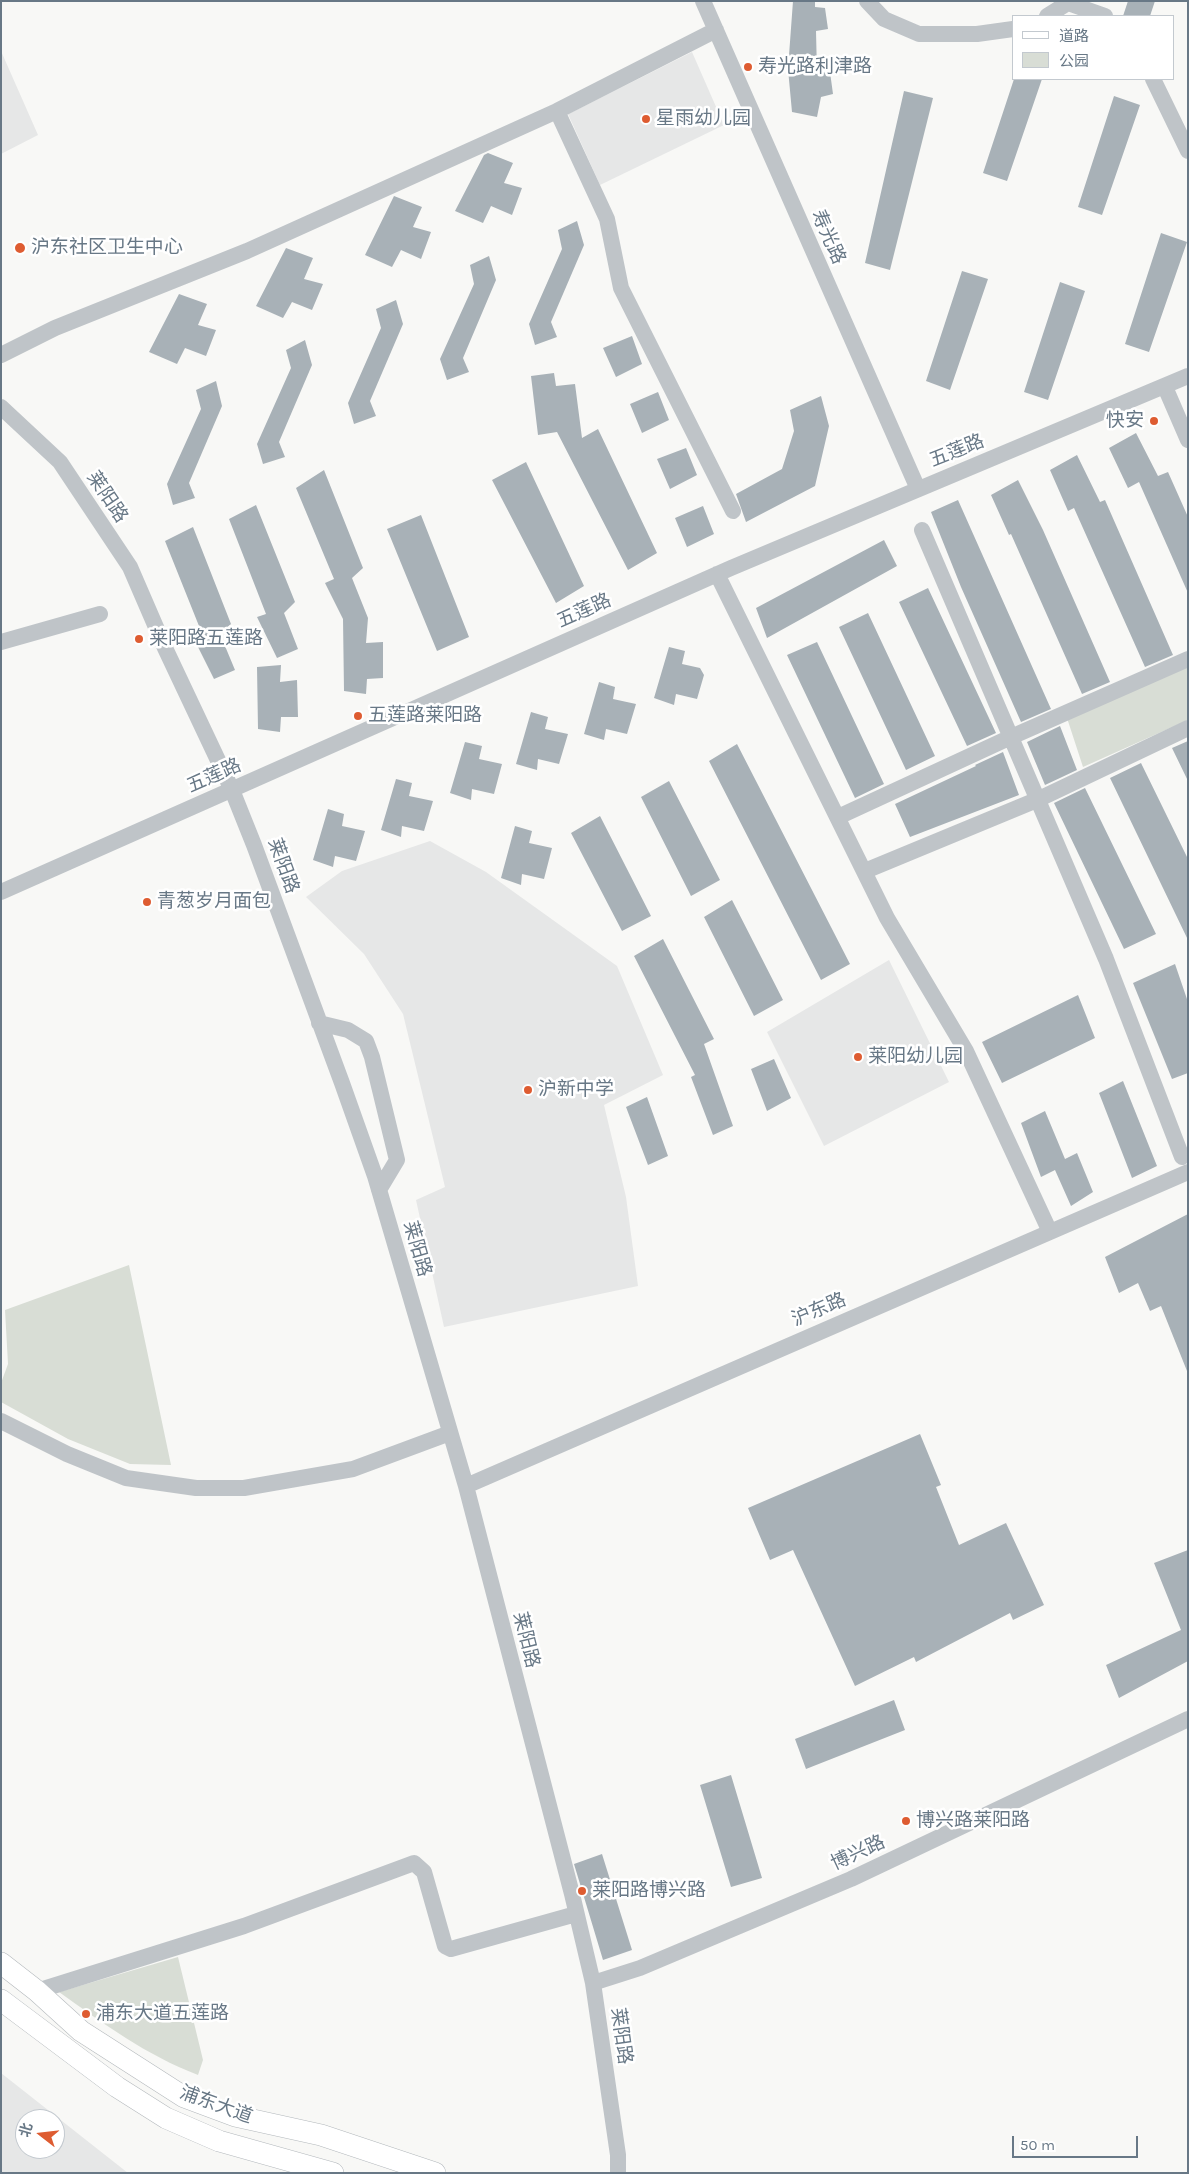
<!DOCTYPE html>
<html>
<head>
<meta charset="utf-8">
<style>
  body { margin:0 }
  #map { position:relative; width:1189px; height:2174px; overflow:hidden; background:#f8f8f6; font-family:Karla,"Noto Sans SC",sans-serif }
  canvas { display:block }
  .frame { position:absolute; inset:0; border:2px solid #687886; pointer-events:none }
  .legend { position:absolute; left:1012px; top:15px; width:162px; height:65px; box-sizing:border-box; background:#fff; border:1px solid #c3c9cf; margin:0; padding:6px 9px; list-style:none; font-size:15px; color:#687886 }
  .legend li { display:flex; align-items:center; gap:10px; height:25px }
  .legend b { width:25px; border:1px solid #c3c9cf }
  .north { position:absolute; left:15px; top:2109px; width:50px; height:50px; box-sizing:border-box; background:#fff; border:1px solid #c3c9cf; border-radius:50%; rotate:286deg; font-size:14px; font-weight:700; line-height:20px; text-align:center; color:#687886 }
  .north::after { content:''; display:block; margin:auto; width:18px; height:22px; background:#de5c31; clip-path:polygon(50% 0,100% 100%,50% 72%,0 100%) }
  .scale { position:absolute; left:1012px; top:2136px; width:126px; height:22px; box-sizing:border-box; border:2px solid #687886; border-top:0; padding-left:6px; font-size:15px; line-height:18px; white-space:nowrap; color:#687886; -webkit-text-stroke:4px #fff; paint-order:stroke }
</style>
</head>
<body>
<div id="map">
<canvas width="1189" height="2174"></canvas>
<div class="frame"></div>
<ul class="legend">
<li><b style="height:6px;background:#fff"></b>道路</li>
<li><b style="height:14px;background:#d8ddd5"></b>公园</li>
</ul>
<div class="north">北</div>
<div class="scale">50 m</div>
</div>
<script>
const c = document.querySelector('canvas').getContext('2d');
c.lineJoin = 'round';
function paint(path, color) { c.fillStyle = color; c.fill(path, 'evenodd'); }
function stroke(path, color, width, dash) { c.strokeStyle = color; c.lineWidth = width; c.lineCap = dash ? 'butt' : 'round'; c.setLineDash(dash || []); c.stroke(path); }
function write(font, color, halo, rows, align = 'center') {
  c.font = font + ' Karla,"Noto Sans SC",sans-serif'; c.lineWidth = 5; c.setLineDash([]); c.textBaseline = 'middle'; c.strokeStyle = halo; c.fillStyle = color; for (const [text, x, y, turn = 0] of rows) {
    c.save(); c.translate(x, y); c.rotate((+turn || 0) * Math.PI / 180); c.textAlign = isNaN(turn) ? turn : align; if (halo) c.strokeText(text, 0, 0); c.fillText(text, 0, 0); c.restore();
  }
}
paint(new Path2D(`
  M1 51 38 135 1 154Z
  M692 52 724 125 600 185 568 114Z
  M430 841 486 872 617 966 663 1075 604 1105 626 1197 638 1286 444 1327 416 1200 445 1187 403 1014 364 954 306 897 342 871Z
  M889 960 949 1082 824 1146 767 1032Z
  M1 2073 128 2173H1ZM25 2119H55V2149H25Z`), '#e6e7e7');
paint(new Path2D(`
  M1188 665V720L1083 767 1067 718Z
  M129 1265 171 1465 130 1464 68 1439 1 1402V1383L8 1364 5 1310Z
  M178 1957 203 2060 198 2075C146 2055 104 2024 59 1992Z`), '#d8ddd5');
paint(new Path2D(`
  M793 1H815V7L825 8 828 29 816 31 817 73 830 72 833 94 821 97 817 117 792 112 788 69Z
  M1128 1H1155L1150 16H1123Z
  M1014 79H1042L1007 181 983 173Z
  M904 91 933 98 890 270 865 263Z
  M1114 96 1140 105 1102 215 1078 207Z
  M488 153 513 163 504 183 522 188 512 215 491 206 483 223 455 211 484 155Z
  M394 196 422 207 413 227 431 232 421 259 401 250 392 267 365 255Z
  M577 221 584 245 551 322 557 337 535 345 529 324 562 249 558 230Z
  M1161 233 1187 242 1149 352 1125 344Z
  M286 248 313 258 304 279 323 284 312 310 292 302 283 318 256 306Z
  M489 256 496 280 463 358 469 372 447 380 440 359 474 284 470 265Z
  M962 271 988 279 950 390 926 381Z
  M1060 282 1085 291 1048 400 1024 392Z
  M179 294 207 304 198 325 216 330 206 356 185 348 177 364 149 352Z
  M396 300 403 324 370 401 376 416 354 424 348 403 381 328 376 309Z
  M632 336 642 364 616 377 603 348Z
  M305 340 312 365 279 442 285 457 263 464 257 444 291 368 286 350Z
  M554 373 556 386 575 384 582 438 598 429 657 553 628 570 557 432 538 435 531 376Z
  M216 381 222 406 189 483 195 498 173 505 167 484 201 409 196 390Z
  M658 392 669 420 642 433 630 404Z
  M821 396 829 426 815 486 746 522 736 494 782 469 794 431 790 410Z
  M1136 433 1158 476 1168 472 1188 517V593L1139 482 1128 488 1109 448Z
  M686 448 697 475 670 489 657 459Z
  M1077 455 1100 502 1105 500 1173 655 1145 667 1074 508 1068 511 1050 470Z
  M526 462 584 586 556 603 492 480Z
  M324 470 363 568 352 578 368 618 366 643 383 642V678L367 679 366 694 344 691 343 619 325 583 334 579 296 488Z
  M1018 480 1043 530 1110 682 1082 694 1011 534 1009 535 991 495Z
  M958 500 1051 709 1021 722 961 587 931 512Z
  M256 505 295 602 284 613 298 649 277 658 257 617 266 614 229 519Z
  M703 506 714 534 687 547 675 518Z
  M421 515 469 637 437 651 387 529Z
  M193 527 231 624 220 634 235 670 214 679 194 639 203 636 165 541Z
  M884 540 897 566 767 638 756 608Z
  M928 588 996 733 967 746 899 602Z
  M868 613 935 756 906 770 839 627Z
  M817 642 884 784 855 798 787 655Z
  M669 647 685 651 682 664 700 668 704 675 697 699 676 694 674 705 654 698Z
  M281 665 280 682 297 680 298 717H281L280 732 258 729 257 667Z
  M599 682 615 687 613 699 636 704 627 734 606 729 604 740 584 734Z
  M531 712 548 717 545 729 568 734 559 764 538 759 537 770 516 764Z
  M1060 726 1077 770 1045 785 1027 742Z
  M1188 741V781L1172 748Z
  M465 742 482 746 479 759 502 764 494 794 472 789 471 800 450 793Z
  M737 744 850 964 821 980 709 761Z
  M1003 752 1019 795 910 837 895 804 976 766 975 765Z
  M1141 763 1188 859V940L1110 778Z
  M396 779 412 783 409 796 433 801 424 831 402 826 401 837 381 830Z
  M669 781 720 880 691 896 641 797Z
  M1085 788 1156 934 1124 949 1054 803Z
  M328 809 344 814 342 826 365 831 356 861 335 856 333 867 313 860Z
  M600 816 651 916 622 931 571 833Z
  M515 826 532 831 529 843 552 848 544 879 522 874 521 885 501 878Z
  M732 900 783 1000 754 1016 704 917Z
  M663 939 714 1039 704 1044 733 1126 713 1135 691 1077 695 1075 634 956Z
  M1175 964 1188 1002V1073L1172 1079 1133 983Z
  M1078 995 1095 1038 1002 1083 982 1042Z
  M774 1059 791 1098 767 1111 751 1069Z
  M1123 1081 1157 1166 1132 1178 1099 1093Z
  M647 1097 668 1156 648 1165 626 1107Z
  M1045 1111 1065 1159 1077 1153 1093 1192 1071 1206 1055 1170 1041 1177 1021 1123Z
  M1188 1214V1371H1187L1161 1306 1150 1311 1138 1283 1119 1293 1105 1257Z
  M920 1434 941 1485 936 1487 959 1545 1006 1523 1044 1605 1013 1620 1010 1613 916 1662 914 1657 855 1686 793 1550 770 1560 748 1508Z
  M1188 1550V1661L1119 1698 1106 1665 1181 1630 1154 1563Z
  M894 1700 905 1730 806 1769 795 1739Z
  M731 1775 762 1878 731 1887 700 1785Z
  M602 1854 632 1950 603 1960 574 1864Z`), '#a8b1b7');
const major = new Path2D(`
  M1 1963 37 1991 81 2031 184 2097 235 2116 321 2135 435 2173
  M1 2000 117 2087 166 2118 219 2141 333 2173`);
stroke(major, '#b3b8bc', 22);
stroke(new Path2D(`
  M703 1 918 489
  M867 1 884 19 919 34H977L1013 29
  M1068 3 1105 16
  M1047 16 1071 1
  M1153 79 1188 151
  M557 111 607 219 621 288 733 511
  M1 355 55 328 247 251 557 111 716 30
  M1165 387 1188 440
  M1 407 60 462 130 567 165 648 232 790 254 845 342 1083 375 1176 466 1486 572 1894 593 1983 618 2155V2173
  M922 530 1106 959 1182 1157
  M717 574 887 918 966 1051 1050 1232
  M1 642 100 614
  M838 817 1011 737 1188 659
  M865 871 1039 799 1188 728
  M1 892 731 568 1188 376
  M319 1023 348 1030 366 1041 372 1057 397 1160 379 1190
  M1 1421 67 1454 126 1478 196 1488H244L353 1469 450 1433
  M466 1486 1188 1172
  M593 1983 640 1968 851 1879 1188 1719
  M37 1991 244 1926 414 1863 424 1872 445 1946 451 1949 576 1914`), '#bfc4c8', 16);
stroke(major, '#fff', 21);
for (const [x, y, r, color] of [
  [748,67,5,"#de5c31"],
  [646,119,5,"#de5c31"],
  [20,248,6,"#de5c31"],
  [1154,421,5,"#de5c31"],
  [139,639,5,"#de5c31"],
  [358,716,5,"#de5c31"],
  [147,902,5,"#de5c31"],
  [858,1057,5,"#de5c31"],
  [528,1090,5,"#de5c31"],
  [906,1821,5,"#de5c31"],
  [582,1891,5,"#de5c31"],
  [86,2014,5,"#de5c31"]
]) { const dot = new Path2D(); dot.arc(x, y, r, 0, 2 * Math.PI); c.fillStyle = color; c.fill(dot); stroke(dot, '#fff', 2); }
write('19px', '#687886', '#fff', [
  ["寿光路利津路",758,67],
  ["星雨幼儿园",656,119],
  ["沪东社区卫生中心",31,248],
  ["快安",1144,421,"right"],
  ["莱阳路五莲路",149,639],
  ["五莲路莱阳路",368,716],
  ["青葱岁月面包",157,902],
  ["莱阳幼儿园",868,1057],
  ["沪新中学",538,1090],
  ["博兴路莱阳路",916,1821],
  ["莱阳路博兴路",592,1891],
  ["浦东大道五莲路",96,2014]
], 'left');
write('19px', '#687886', '#fff', [
  ["寿光路",828,237,66],
  ["五莲路",957,451,-22],
  ["莱阳路",107,497,56],
  ["五莲路",584,611,-24],
  ["五莲路",214,776,-24],
  ["莱阳路",283,866,70],
  ["莱阳路",417,1249,74],
  ["沪东路",819,1310,-23],
  ["莱阳路",526,1640,76],
  ["博兴路",858,1853,-25],
  ["莱阳路",621,2036,82],
  ["浦东大道",216,2105,20]
]);
</script>
</body>
</html>
